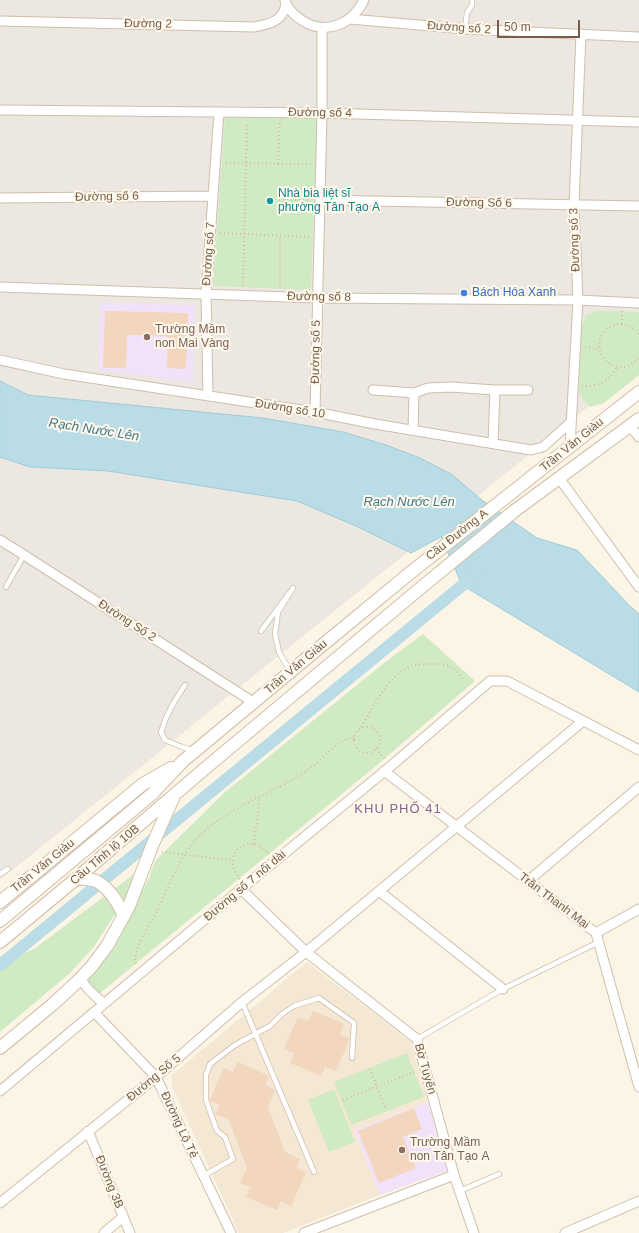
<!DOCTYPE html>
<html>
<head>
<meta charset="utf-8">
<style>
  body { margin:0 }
  #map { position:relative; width:639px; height:1233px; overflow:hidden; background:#fcf5e6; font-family:Arial,sans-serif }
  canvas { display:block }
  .scale { position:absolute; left:497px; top:20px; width:83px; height:18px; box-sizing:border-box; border:2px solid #765d4a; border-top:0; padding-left:5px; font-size:12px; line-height:14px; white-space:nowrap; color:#765d4a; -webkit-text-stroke:3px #fff9ec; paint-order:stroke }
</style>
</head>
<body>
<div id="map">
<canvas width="639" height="1233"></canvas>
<div class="scale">50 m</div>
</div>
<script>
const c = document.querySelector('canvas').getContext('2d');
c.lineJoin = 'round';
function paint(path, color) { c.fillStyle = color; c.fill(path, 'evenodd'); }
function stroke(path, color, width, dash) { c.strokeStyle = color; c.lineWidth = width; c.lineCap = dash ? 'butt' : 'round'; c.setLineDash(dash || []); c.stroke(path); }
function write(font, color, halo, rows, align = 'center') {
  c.font = font + ' Arial,sans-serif'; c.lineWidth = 4; c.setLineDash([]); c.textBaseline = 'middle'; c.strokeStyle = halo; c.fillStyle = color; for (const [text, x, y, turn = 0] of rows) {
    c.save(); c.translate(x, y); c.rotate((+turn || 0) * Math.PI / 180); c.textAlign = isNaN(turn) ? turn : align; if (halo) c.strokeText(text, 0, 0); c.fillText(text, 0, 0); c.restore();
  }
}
paint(new Path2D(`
  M307 962 411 1042 428 1102 355 1130 380 1195 283 1233H239L172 1087V1075Z`), '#f4e8d4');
paint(new Path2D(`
  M0 0H639V366L0 880Z`), '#ece7e0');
paint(new Path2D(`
  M100 303 195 305 193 382 98 370Z
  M428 1102 447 1171 380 1195 355 1130Z`), '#f2e2f9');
paint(new Path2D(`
  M225 118H317L311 290 213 286Z
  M595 311 639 312V375L604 403 591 407C584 402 581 399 579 390L582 326 586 315Z
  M423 634 475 681 377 765 99 994 87 979 113 945 149 878 155 861 224 793 384 663Z
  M134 874 132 888 93 948 69 974 0 1032V971L18 956 34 949Z
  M407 1053 424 1097 351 1125 334 1082Z
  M334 1089 355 1142 329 1152 308 1100Z`), '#d0eac4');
const water = new Path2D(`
  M0 381 28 395 263 418 343 432 386 445 420 458 451 474 482 500 537 538 577 550 629 605 639 614V692L462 585 441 537 411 553 356 526 297 501 108 471 30 467 0 457Z`);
paint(water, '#badce6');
stroke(water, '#a0cbd8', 1);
stroke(new Path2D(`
  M0 965 475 575`), '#badce6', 12);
paint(new Path2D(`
  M105 311 188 313 186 369 167 368 168 336 127 335 126 368H103Z
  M313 1011 344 1024 340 1034 349 1038V1041L336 1071 325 1067 321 1076 290 1063 294 1053 284 1049 298 1017 308 1021Z
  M238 1062 269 1076 265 1085 275 1090 268 1107 285 1152 300 1159 296 1168 306 1172 291 1206 281 1201 277 1210 246 1197 250 1187 240 1183 247 1168 229 1120 215 1114 220 1105 210 1101V1099L224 1068 233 1072Z
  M414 1108 422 1129 403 1137 416 1168 379 1183 358 1131Z`), '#f2d6bd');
const service = new Path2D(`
  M465 29 467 13 472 5V0
  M6 587 24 555
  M261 631 293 588 278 612 275 634 279 652 290 671
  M185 685C175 700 166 714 161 732L165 740 182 747 192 750
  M0 874 8 869
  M242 1002 314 1172
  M417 1039 503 989 599 942
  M203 1176 233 1159 225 1137 217 1131 206 1100V1075L210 1064 235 1045 270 1026 282 1014 294 1006 319 998 354 1023 352 1058
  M460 1191 499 1174`);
const minor = new Path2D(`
  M285 1C288 10 295 16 303 21 327 36 353 23 364 0
  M350 19 465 29 639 37
  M0 21 254 27C269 24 282 22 286 5
  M0 110 322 113 639 122
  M0 198 213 196
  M320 200 639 206
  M0 287 317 298 578 300 639 303
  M0 360 64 374 315 412 375 424 531 450 543 447 571 422
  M373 390 414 393
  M208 396 206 294 219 112
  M315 412 322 113V28
  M630 426 639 437
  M413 430 414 393 428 388 451 387 495 390H528
  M493 443 495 390
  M570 446 578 300 574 205 581 34
  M559 478 639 587
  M0 540 24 555 253 702
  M384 771 596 933 639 1087
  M528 881 639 787
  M241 889 306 952 417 1039 454 1175 474 1233
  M379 891 503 989
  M596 933 639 909
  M80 979 89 990 104 1004
  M94 1012 156 1077 231 1233
  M0 1091 241 889 391 766 490 681H507L639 750
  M88 1131 130 1233
  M0 1203 156 1077 242 1002 306 952 583 721
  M104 1233 123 1217
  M304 1233 454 1175
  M565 1233 639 1201`);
const secondary = new Path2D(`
  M77 878C83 879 90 879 96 881 110 888 118 903 124 916
  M0 902 143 784 171 768
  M0 921 152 794 183 761 325 643 410 573 639 392
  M0 942 77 878 208 766 423 586 513 512 639 419
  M0 1048 52 1005 77 982 92 966 107 946 129 906 152 846 173 798`);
stroke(service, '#cebeac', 6);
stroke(minor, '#cebeac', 11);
stroke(secondary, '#d1bea9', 14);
stroke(new Path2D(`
  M226 163 311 164
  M278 164 280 121
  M279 200H310
  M220 233 310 237
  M243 286 247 122
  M280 287V236
  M622 324V311
  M639 334C619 310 588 335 603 357 606 362 612 366 618 367 627 368 634 364 639 357
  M585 347 599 349
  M582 386C596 387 611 381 617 367
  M354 740a13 13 0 1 1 26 0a13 13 0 1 1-26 0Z
  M359 730C374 708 385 676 412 666 418 664 426 664 433 664 448 663 455 667 463 680
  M376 749 385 759
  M254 844 260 798
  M162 852 232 860
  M240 879C219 854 248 830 269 854
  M136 964C132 951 148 926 155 915 167 892 174 868 190 847 218 809 270 796 308 770 323 759 336 740 355 737
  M370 1069 386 1110
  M343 1100 416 1071`), '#d7baa0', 2, [1, 3]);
stroke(service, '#fff', 4.5);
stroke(minor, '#fff', 9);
stroke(secondary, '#fff', 12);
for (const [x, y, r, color] of [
  [270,201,4,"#0f9aa8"],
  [464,293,4,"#3f7fe0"],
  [147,337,4,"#8d6e63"],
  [402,1150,4,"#8d6e63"]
]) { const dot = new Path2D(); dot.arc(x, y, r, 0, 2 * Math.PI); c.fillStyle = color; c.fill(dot); stroke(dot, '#fff9ec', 1.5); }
write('12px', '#765d4a', '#fff9ec', [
  ["Đường 2",148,24,1],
  ["Đường số 2",459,28,4],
  ["Đường số 4",320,113,1],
  ["Đường số 6",107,197,-1],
  ["Đường Số 6",479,203,1],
  ["Đường số 3",575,240,-92],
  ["Đường số 7",209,254,-86],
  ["Đường số 8",319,297,1],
  ["Đường số 5",316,352,-89],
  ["Đường số 10",290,409,9],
  ["Trần Văn Giàu",572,445,-39],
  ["Cầu Đường A",457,535,-38],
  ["Đường Số 2",127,621,33],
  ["Trần Văn Giàu",296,667,-40],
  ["Cầu Tỉnh lộ 10B",105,855,-40],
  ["Trần Văn Giàu",43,866,-39],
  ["Đường số 7 nối dài",245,886,-40],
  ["Trần Thanh Mại",554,901,37],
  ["Bờ Tuyến",425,1069,74],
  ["Đường Số 5",154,1078,-40],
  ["Đường Lộ Tẻ",179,1125,65],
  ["Đường 3B",109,1182,68]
]);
write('12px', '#0d838f', '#fff9ec', [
  ["Nhà bia liệt sĩ",278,194],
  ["phường Tân Tạo A",278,208]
], 'left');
write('12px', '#366cbe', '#fff9ec', [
  ["Bách Hóa Xanh",472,293]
], 'left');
write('12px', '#785e54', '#fff9ec', [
  ["Trường Mầm",155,330],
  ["non Mai Vàng",155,344],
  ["Trường Mầm",410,1143],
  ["non Tân Tạo A",410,1157]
], 'left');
write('italic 13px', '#44788a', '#fff9ec', [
  ["Rạch Nước Lên",94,430,9],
  ["Rạch Nước Lên",409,502]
]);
c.letterSpacing = '1px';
write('13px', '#866292', '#fff9ec', [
  ["KHU PHỐ 41",398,809]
]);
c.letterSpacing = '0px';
</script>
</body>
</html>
